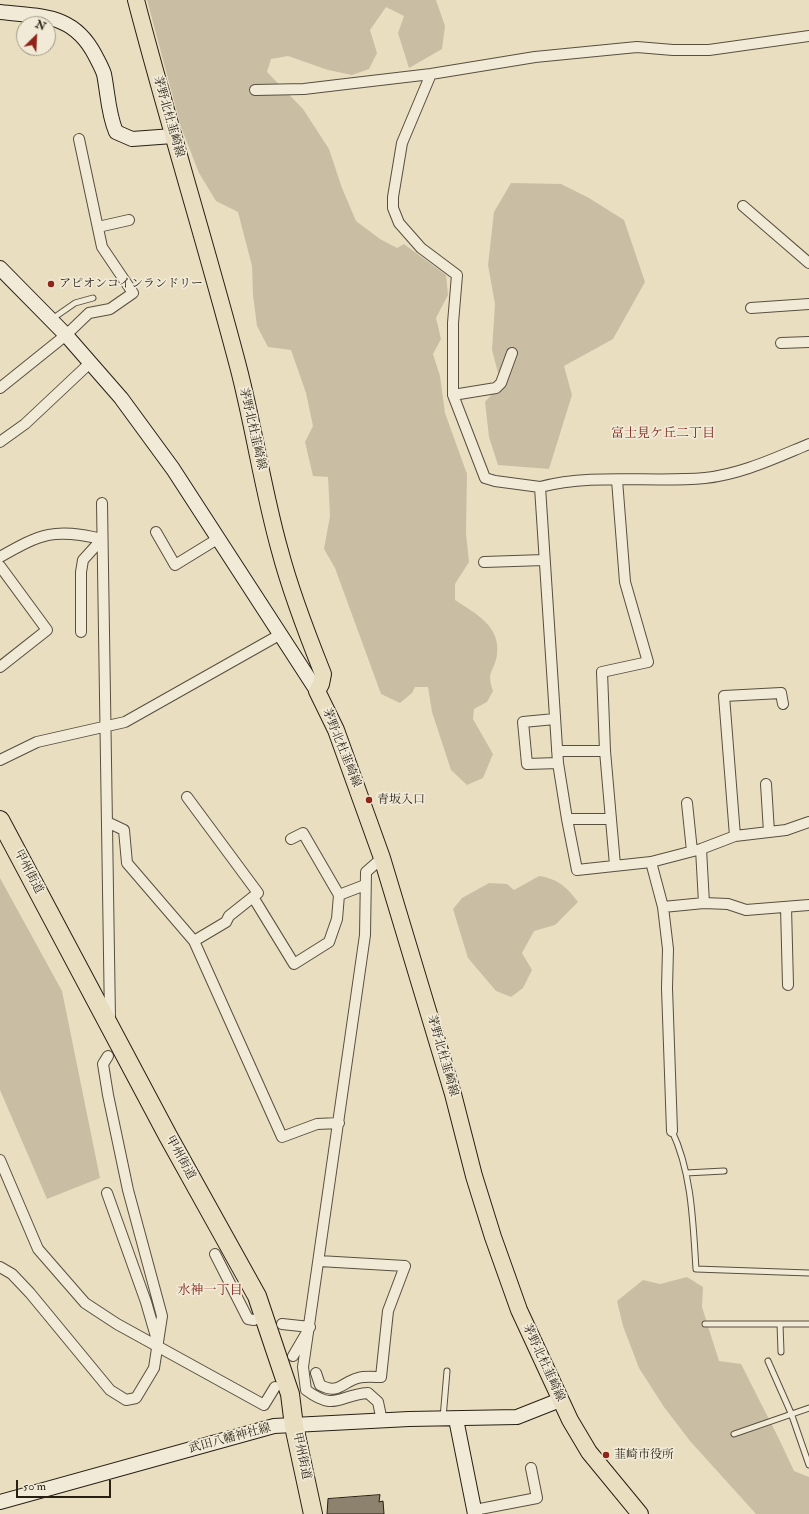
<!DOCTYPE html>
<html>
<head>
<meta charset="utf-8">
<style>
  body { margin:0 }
  #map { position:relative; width:809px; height:1514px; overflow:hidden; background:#eadec1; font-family:"IM FELL Double Pica",serif }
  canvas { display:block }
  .north { position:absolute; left:16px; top:16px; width:40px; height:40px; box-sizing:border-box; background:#f1ead7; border:1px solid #a19989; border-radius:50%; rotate:24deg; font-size:11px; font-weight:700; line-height:16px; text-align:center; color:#281f14 }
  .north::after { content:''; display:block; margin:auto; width:14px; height:18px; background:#8f2418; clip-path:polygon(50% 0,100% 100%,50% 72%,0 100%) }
  .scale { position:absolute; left:16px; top:1480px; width:95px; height:18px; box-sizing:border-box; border:2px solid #281f14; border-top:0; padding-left:5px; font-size:12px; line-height:14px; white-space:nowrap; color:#281f14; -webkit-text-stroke:3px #f1ead7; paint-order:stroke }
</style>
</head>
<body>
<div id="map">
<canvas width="809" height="1514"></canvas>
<div class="north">N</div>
<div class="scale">50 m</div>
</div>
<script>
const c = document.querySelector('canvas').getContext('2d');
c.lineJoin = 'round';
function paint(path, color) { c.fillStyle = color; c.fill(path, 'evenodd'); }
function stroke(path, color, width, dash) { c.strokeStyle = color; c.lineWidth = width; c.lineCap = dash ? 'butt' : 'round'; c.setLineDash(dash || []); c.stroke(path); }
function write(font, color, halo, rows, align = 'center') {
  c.font = font + ' "IM FELL Double Pica","Noto Serif JP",serif'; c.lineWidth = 3.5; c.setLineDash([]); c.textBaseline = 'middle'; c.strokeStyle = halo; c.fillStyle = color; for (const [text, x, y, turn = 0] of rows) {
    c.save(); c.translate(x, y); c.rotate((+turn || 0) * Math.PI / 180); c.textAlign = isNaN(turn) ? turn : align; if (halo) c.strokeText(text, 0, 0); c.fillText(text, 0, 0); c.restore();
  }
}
paint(new Path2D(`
  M147 0H436L445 26 442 49 409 68 398 33 404 16 386 7 370 30 377 53 369 69 352 75 328 70 288 56 271 59 267 72 303 109 329 149 342 188 356 221 380 239 397 248 404 244 446 275 448 295 436 318 441 339 433 354 440 376 445 413 467 474 466 533 469 562 455 584V600C476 614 501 626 497 655 494 673 486 670 493 691L487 702 474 709 473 719 493 754 483 778 467 785 451 770 432 712 428 687H415L412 693 400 703 381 694 335 568 324 549 330 516 328 477 313 476 305 442 313 426 306 393 291 350 268 347 257 326 253 295 252 266 238 212 216 201 199 173 181 127Z
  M511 183 561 184 589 198 624 220 645 282 613 339 564 366 572 395 549 469 498 465 489 437 485 402 501 384 492 350 495 304 488 265 494 212Z
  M539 876C558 879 567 887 578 902L555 925 534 931 522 953 532 970 523 988 511 997 496 991 468 958 453 909 462 898 489 883 507 884 514 890Z
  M0 878 62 991 100 1178 47 1199 0 1090Z
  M687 1277 703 1287 702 1307 719 1361 741 1364 780 1441 794 1471 809 1477V1514H756L690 1441 664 1407 639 1368 623 1326 617 1301 643 1280 660 1284Z`), '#c9bea4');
const building = new Path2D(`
  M380 1495 379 1502 383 1501 384 1514H327L328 1499Z`);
paint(building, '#8d826e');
stroke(building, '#281f14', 1);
const lane = new Path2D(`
  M52 319 75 303 93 298
  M672 1131C692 1173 693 1224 696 1269L809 1273
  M686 1173 724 1171
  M705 1324H809
  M780 1324 781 1352
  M768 1361 791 1413 809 1465
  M443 1418 447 1371
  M734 1434 809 1408`);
const street = new Path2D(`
  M431 74 402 143 393 197V208L399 223 421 248 457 275 453 323V395L485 478 495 481 540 487
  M255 90 304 89 346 84 431 74 535 57 637 47 673 50H709L809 36
  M743 206 809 263
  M98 227 129 220
  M751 308 809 304
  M781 343 809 342
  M0 388 66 335 89 313 110 309 133 293 102 247 79 139
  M453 395 496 388 501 383 512 353
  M0 442 25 424 91 362
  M809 444C775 458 742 474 705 478 650 483 594 473 540 487L558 763 567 819 577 870 651 862 701 849 735 836 786 830 809 822
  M102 503 110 1019
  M156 532 175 565 219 538
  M0 557C42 533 54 528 102 539
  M484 562 544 560
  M0 566 47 630 0 667
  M81 632V572L83 560 102 539
  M555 719 523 722 527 764 558 763
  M557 751H605
  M0 760 37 742 125 722 281 634
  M766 784 769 832
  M187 797 258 893 229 916 226 922 194 941
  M687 803 692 851
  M567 819H610
  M107 822 124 830 127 863 194 941 282 1137 317 1124 339 1123
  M735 836 724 696 781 693 783 704
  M701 849 704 903
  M651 862 663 907 668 949 667 988 672 1131
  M615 865 605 751 602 672 648 662 625 582 617 480
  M339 895 365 885
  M253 897 294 964 329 942 337 919 339 895 303 833 291 839
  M663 907 704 903 728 904 746 910 809 905
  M786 907 788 985
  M0 1160 38 1249 85 1303 117 1324 264 1405 275 1387
  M107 1193 146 1302 157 1340
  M215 1254 248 1319 254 1320
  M0 1267 12 1274 30 1293 110 1390 126 1400 136 1398 154 1368 162 1316 128 1190 108 1095 103 1064 108 1056
  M282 1324 310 1327 293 1356
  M316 1373 320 1385C339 1395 342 1382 358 1378 365 1376 374 1377 381 1377L388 1311 405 1266 319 1261
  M382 1421 378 1402 368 1393C338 1395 336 1412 306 1390L303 1367 365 935 366 872 382 858
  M475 1510 537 1498 531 1468`);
const secondary = new Path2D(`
  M0 12C42 17 73 13 95 55 98 61 102 68 104 74 108 94 108 113 116 132L132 139 173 136
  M0 268 66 335 121 398 173 469 317 691
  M456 1419 475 1514
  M0 1502 274 1426 409 1419 517 1417 560 1400`);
const primary = new Path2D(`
  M136 0C168 123 206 244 238 366 254 427 263 491 280 551 291 593 307 634 323 674L321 684 317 691 336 730 382 858 453 1094 474 1176 493 1237 519 1310 570 1420 589 1452 640 1514`);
const highway = new Path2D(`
  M0 820 168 1136 257 1296 290 1394 294 1426 313 1514`);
stroke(lane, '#584f3f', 7);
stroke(street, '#584f3f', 12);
stroke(secondary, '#281f14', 16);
stroke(primary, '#281f14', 18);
stroke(highway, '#281f14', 20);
stroke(lane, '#f1ead7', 5);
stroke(street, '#f1ead7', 10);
stroke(secondary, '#f1ead7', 14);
stroke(primary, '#eadec1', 16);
stroke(highway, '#eadec1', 18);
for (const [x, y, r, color] of [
  [51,284,4,"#8f2418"],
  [369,800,4,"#8f2418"],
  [606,1455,4,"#8f2418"]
]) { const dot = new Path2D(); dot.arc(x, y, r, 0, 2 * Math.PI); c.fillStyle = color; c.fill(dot); stroke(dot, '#f1ead7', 1.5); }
write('12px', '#281f14', '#f1ead7', [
  ["茅野北杜韮崎線",168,117,74],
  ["茅野北杜韮崎線",252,429,77],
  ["茅野北杜韮崎線",341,748,68],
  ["甲州街道",28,872,62],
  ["茅野北杜韮崎線",442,1056,74],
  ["甲州街道",180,1158,61],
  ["茅野北杜韮崎線",543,1363,65],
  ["武田八幡神社線",230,1439,-15],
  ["甲州街道",301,1456,78]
]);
write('12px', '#281f14', '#f1ead7', [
  ["アピオンコインランドリー",59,284],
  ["青坂入口",377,800],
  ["韮崎市役所",614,1455]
], 'left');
write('13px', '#7a1f14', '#f1ead7', [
  ["富士見ケ丘二丁目",663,434],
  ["水神一丁目",210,1291]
]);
</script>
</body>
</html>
